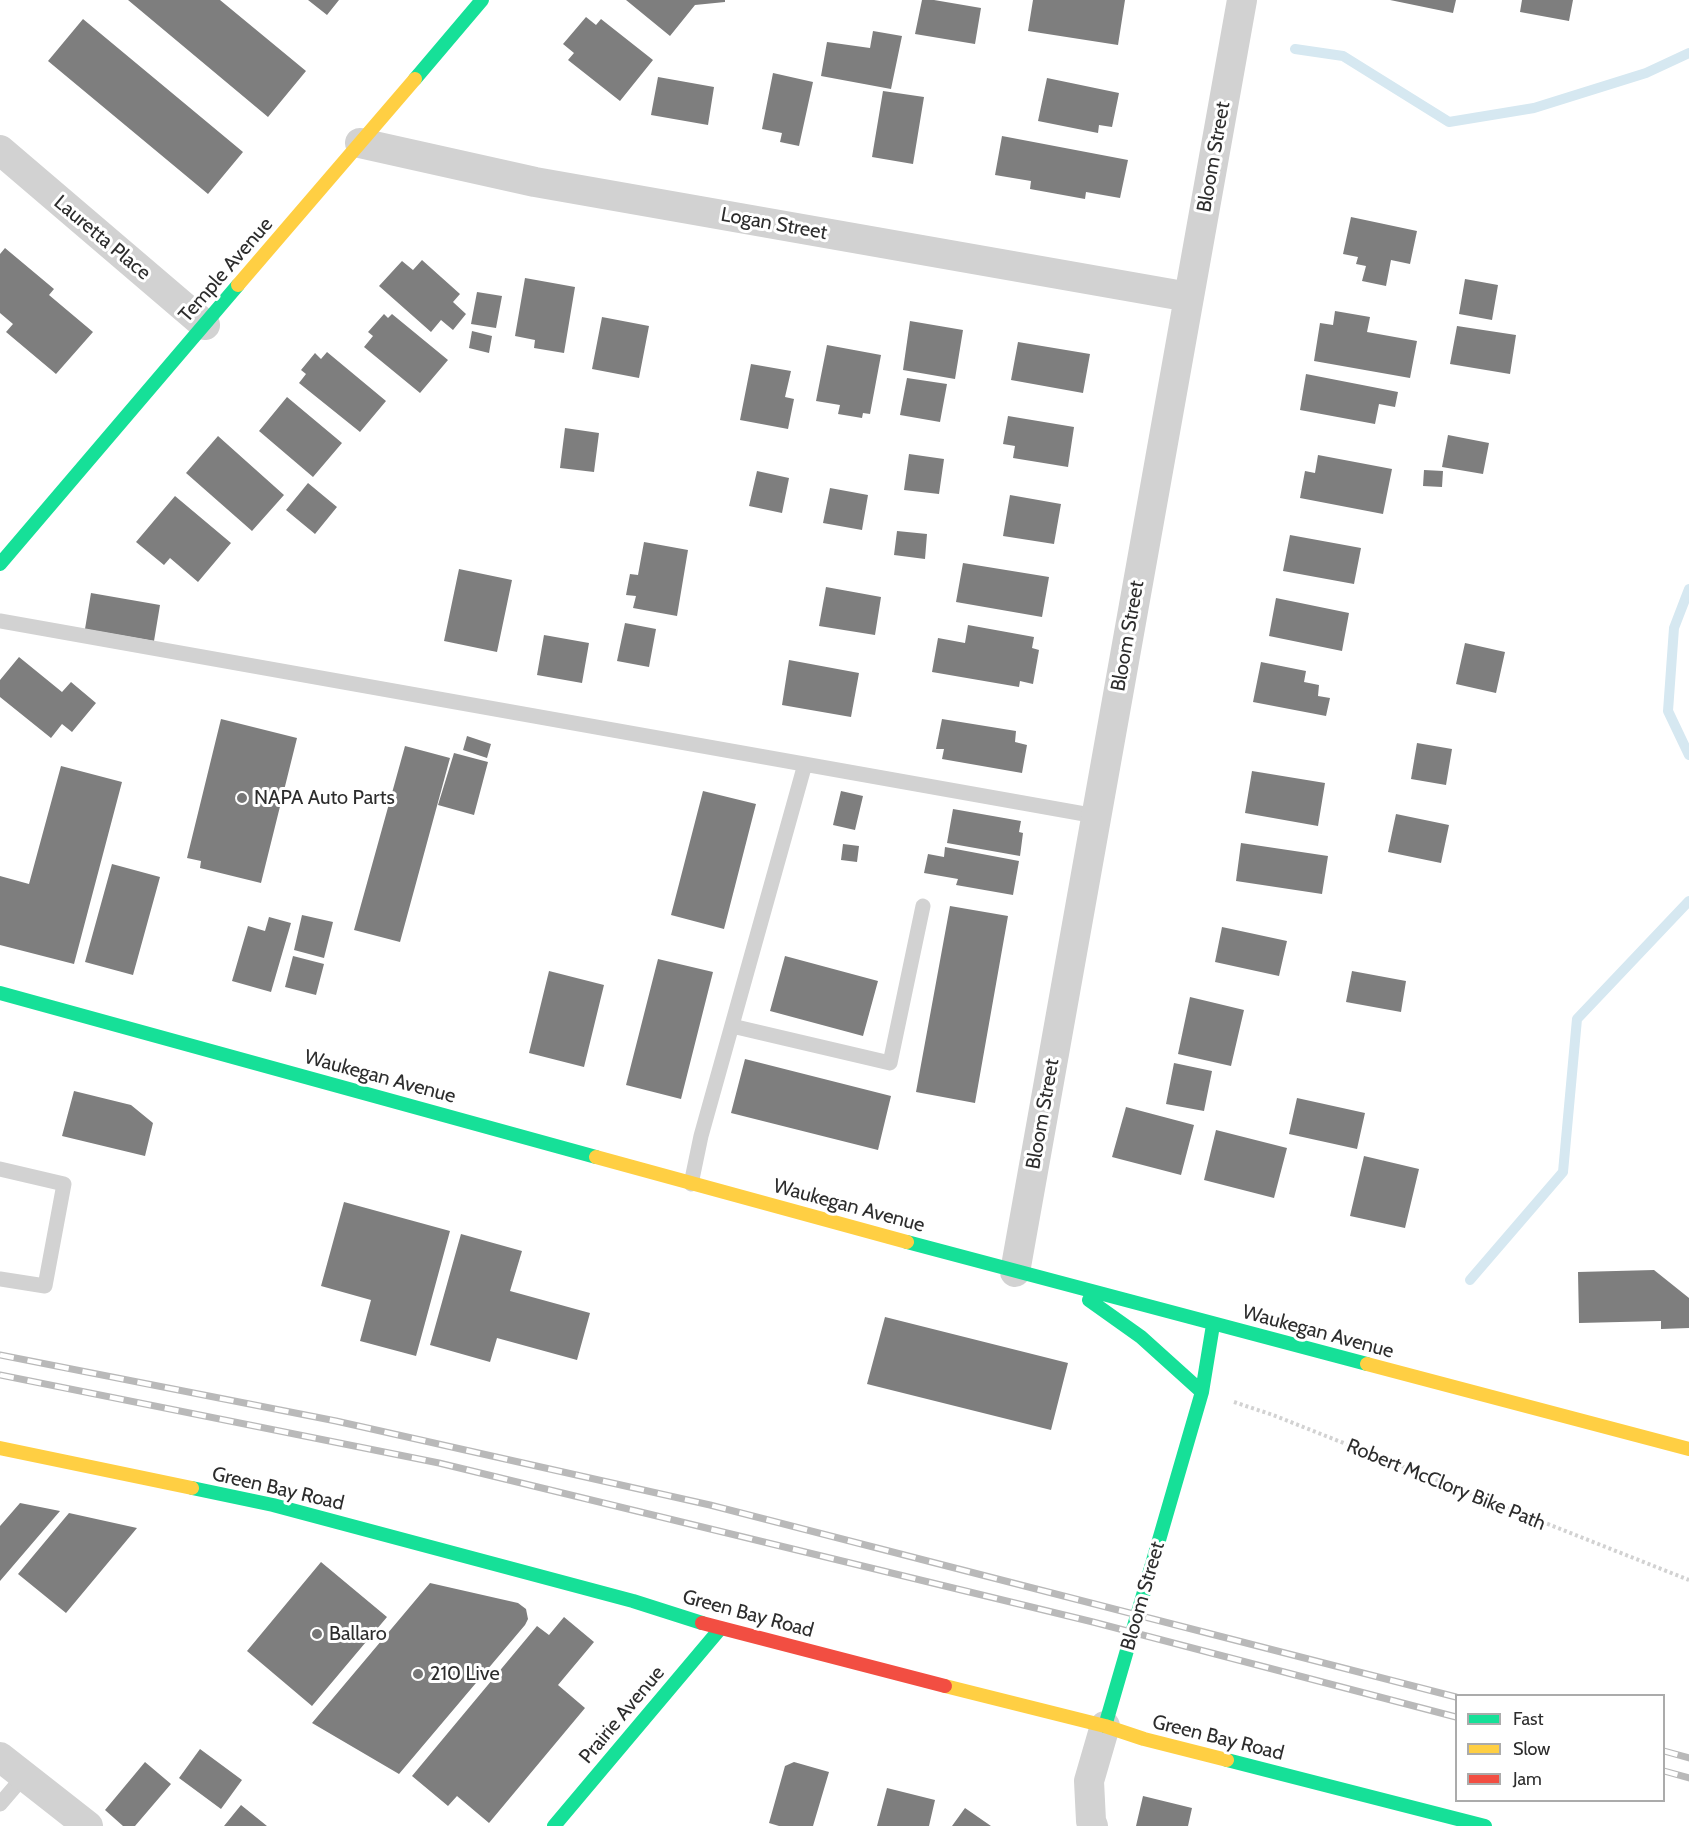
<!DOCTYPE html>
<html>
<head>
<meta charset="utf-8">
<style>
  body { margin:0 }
  #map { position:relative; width:1689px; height:1826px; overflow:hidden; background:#fff; font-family:Cabin,sans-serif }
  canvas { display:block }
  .legend { position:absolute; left:1455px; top:1694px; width:210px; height:108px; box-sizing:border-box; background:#fff; border:2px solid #ababab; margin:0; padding:8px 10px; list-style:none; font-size:18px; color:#2d2d2d }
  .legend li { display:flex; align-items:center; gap:12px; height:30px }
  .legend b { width:30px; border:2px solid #ababab }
</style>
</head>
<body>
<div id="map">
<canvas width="1689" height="1826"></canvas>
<ul class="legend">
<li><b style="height:8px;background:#16e098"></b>Fast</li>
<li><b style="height:8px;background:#ffcf43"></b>Slow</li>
<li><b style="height:8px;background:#f24e42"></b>Jam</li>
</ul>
</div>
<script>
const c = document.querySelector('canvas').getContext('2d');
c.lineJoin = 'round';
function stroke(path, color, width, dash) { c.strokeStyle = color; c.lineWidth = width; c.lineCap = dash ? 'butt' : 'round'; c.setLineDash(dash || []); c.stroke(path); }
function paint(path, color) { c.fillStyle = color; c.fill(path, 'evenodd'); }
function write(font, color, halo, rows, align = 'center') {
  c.font = font + ' Cabin,sans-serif'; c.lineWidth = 6; c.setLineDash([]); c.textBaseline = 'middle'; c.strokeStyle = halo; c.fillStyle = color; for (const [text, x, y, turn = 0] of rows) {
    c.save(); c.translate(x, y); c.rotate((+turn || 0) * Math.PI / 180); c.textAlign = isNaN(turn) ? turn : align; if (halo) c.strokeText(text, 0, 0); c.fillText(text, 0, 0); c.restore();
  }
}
stroke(new Path2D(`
  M1295 49 1343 56 1449 122 1534 108 1646 73 1689 53
  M1689 589 1674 628 1668 711 1689 755
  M1470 1280 1563 1172 1577 1019 1689 901`), '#d6e8f1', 10);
paint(new Path2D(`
  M128 0H220L306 71 268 117Z
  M308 0H339L327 15Z
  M626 0H725V2L695 5 670 36Z
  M922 0H934L981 8 975 44 915 34Z
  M1033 0H1125L1118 45 1028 31Z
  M1390 0H1456L1453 13Z
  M1522 0H1573L1569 21 1520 12Z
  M586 17 596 25 601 19 653 60 620 101 568 60 574 53 563 44Z
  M83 19 243 152 208 194 48 61Z
  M873 31 902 36 891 89 821 76 827 42 870 48Z
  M773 73 813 82 799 146 780 142 782 133 762 129Z
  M658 77 714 87 708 125 651 115Z
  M1047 78 1119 93 1112 127 1099 125 1098 133 1038 121Z
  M883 91 924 97 913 164 872 157Z
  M1002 136 1128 160 1120 198 1086 192 1085 199 1030 189 1031 181 995 175Z
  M1351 217 1417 231 1410 264 1391 260 1386 286 1362 281 1366 266 1356 264 1358 257 1343 254Z
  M5 248 54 289 49 295 93 332 56 374 6 332 13 324 0 313V254Z
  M422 260 460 294 453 302 466 314 453 330 441 320 431 332 379 286 402 261 413 270Z
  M525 278 575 287 564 353 534 348 535 340 515 336Z
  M1465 279 1498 285 1492 320 1459 314Z
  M477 292 502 296 496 328 471 324Z
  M1335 311 1370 317 1367 332 1417 341 1410 378 1314 361 1320 323 1333 325Z
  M384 314 388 318 392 314 448 360 420 393 364 347 373 336 368 332Z
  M602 317 649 326 639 378 592 369Z
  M910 321 963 330 955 379 903 370Z
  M1457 326 1516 335 1510 374 1450 364Z
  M472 331 492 336 489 353 469 348Z
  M1018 342 1090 354 1083 393 1011 380Z
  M827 345 881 355 870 414 863 413 862 418 838 414 840 405 816 401Z
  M327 352 386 401 360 432 299 383 306 374 301 370 315 353 321 359Z
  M751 364 791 371 785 397 794 399 788 429 740 420Z
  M1306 374 1398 392 1395 407 1379 404 1375 424 1300 410Z
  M907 378 947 384 940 422 900 415Z
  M287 397 342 443 313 477 259 431Z
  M1008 416 1074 427 1068 467 1013 458 1015 446 1003 444Z
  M565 428 599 433 594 472 560 468Z
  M1448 435 1489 443 1483 474 1442 467Z
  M218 436 284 495 252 531 186 473Z
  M909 454 944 459 939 494 904 490Z
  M1318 455 1392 469 1383 514 1300 498 1305 471 1315 473Z
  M1424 470 1443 471 1442 487 1423 486Z
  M757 471 789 478 782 513 749 506Z
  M308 483 337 507 315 534 286 510Z
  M830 488 868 495 862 530 823 523Z
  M1010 495 1061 504 1054 544 1003 536Z
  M175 496 231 543 198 582 170 558 164 565 136 542Z
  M897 531 927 534 925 559 894 555Z
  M1290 535 1361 548 1354 584 1283 571Z
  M644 542 688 550 677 616 633 608 636 596 626 595 630 574 638 575Z
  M963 563 1049 577 1042 617 956 602Z
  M459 569 512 580 497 652 444 641Z
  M826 587 881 597 875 635 819 626Z
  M91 593 160 605 154 641 85 629Z
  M1276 598 1349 613 1342 651 1269 636Z
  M625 623 656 629 649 667 617 661Z
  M968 625 1034 637 1032 648 1039 650 1033 684 1020 681 1019 687 932 672 938 638 965 643Z
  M544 635 589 643 582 683 537 675Z
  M1465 643 1505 652 1496 693 1456 684Z
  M19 657 62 692 71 682 96 703 72 732 62 724 51 738 0 697V680Z
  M789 660 859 673 851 717 782 705Z
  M1261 662 1306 671 1304 682 1319 685 1318 696 1330 698 1326 716 1253 702Z
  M221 719 297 738 261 883 200 868 201 861 187 858Z
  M942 719 1016 731 1015 742 1027 745 1022 773 942 759 944 749H936Z
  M467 736 491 744 487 758 463 750Z
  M1417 743 1452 749 1446 785 1411 779Z
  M405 746 450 758 400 942 354 930Z
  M454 753 488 762 474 815 438 805Z
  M61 766 122 782 74 964 0 945V876L29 884Z
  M1252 771 1325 783 1318 826 1245 813Z
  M703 791 756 804 724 929 671 915Z
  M841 791 863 796 855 830 833 825Z
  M953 809 1021 821 1019 832 1023 833 1020 856 947 843Z
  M1396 814 1449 825 1441 863 1388 852Z
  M1241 843 1328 856 1322 894 1236 881Z
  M843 844 859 846 857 862 841 860Z
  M945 847 1019 861 1013 895 956 885 958 879 924 873 928 854 944 857Z
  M112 864 160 877 133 975 85 962Z
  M950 906 1008 916 975 1103 916 1092Z
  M302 915 333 922 324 958 294 950Z
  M269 917 291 923 271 992 232 981 248 926 265 931Z
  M1222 927 1287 941 1279 976 1215 962Z
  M293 956 324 964 316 995 285 987Z
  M785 956 878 981 863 1036 770 1011Z
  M658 959 713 972 681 1099 626 1085Z
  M549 971 604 985 584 1067 529 1053Z
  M1352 971 1406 981 1401 1012 1346 1002Z
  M1190 997 1244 1010 1231 1066 1178 1054Z
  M745 1059 891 1096 878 1150 731 1113Z
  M1174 1063 1212 1071 1204 1111 1166 1104Z
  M74 1091 131 1105 153 1123 145 1156 62 1136Z
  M1297 1098 1365 1113 1357 1149 1289 1134Z
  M1126 1107 1194 1125 1181 1175 1112 1157Z
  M1216 1130 1287 1148 1274 1198 1204 1180Z
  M1364 1156 1419 1169 1405 1228 1350 1216Z
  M344 1202 450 1231 416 1356 360 1341 371 1300 321 1286Z
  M461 1234 522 1251 510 1291 590 1313 577 1360 497 1338 490 1362 430 1345Z
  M1654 1270 1689 1298V1328L1661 1329V1321L1579 1323 1578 1272Z
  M885 1317 1068 1363 1051 1430 867 1384Z
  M20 1503 60 1511 0 1581V1526Z
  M69 1513 137 1528 66 1613 18 1574Z
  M321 1562 387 1617 312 1706 247 1651Z
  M430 1583 518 1603 526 1609 528 1619 525 1625 399 1774 312 1723Z
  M564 1617 594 1642 558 1685 585 1708 489 1823 457 1796 448 1806 412 1776 537 1626 549 1635Z
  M200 1749 242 1780 221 1809 179 1778Z
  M145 1762 171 1784 135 1826H123L105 1810Z
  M794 1762 829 1772 813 1826H779L769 1823 785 1766Z
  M887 1788 935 1800 929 1826H877Z
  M1143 1796 1192 1808 1188 1826H1136Z
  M241 1805 267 1826H224Z
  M965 1808 991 1826H952Z`), '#7e7e7e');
stroke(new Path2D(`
  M1234 1402 1273 1415 1689 1580`), '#d2d2d2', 4, [3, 3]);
stroke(new Path2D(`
  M0 621 1096 816
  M732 1026 890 1063 923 906
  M0 1169 64 1184 45 1286 0 1279
  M691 1184 701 1136 805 764
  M0 1804 24 1776`), '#d2d2d2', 15);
stroke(new Path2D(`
  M360 143 535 182 1189 297
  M0 150 205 325
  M1015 1272 1242 0
  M0 1757 88 1826
  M1093 1826 1091 1821 1089 1781 1105 1726`), '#d2d2d2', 30);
stroke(new Path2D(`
  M415 79 482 0
  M0 564 238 285
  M0 993 596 1157
  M907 1242 1367 1364
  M1089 1300 1141 1337 1202 1392
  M192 1488 273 1505 633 1601 702 1623
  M1105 1726 1202 1392 1213 1325
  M1227 1760 1485 1826
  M554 1826 720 1629`), '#16e098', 14);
stroke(new Path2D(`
  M238 285 415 79
  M596 1157 907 1242
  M1367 1364 1689 1449
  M0 1448 192 1488
  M945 1686 1105 1726 1144 1739 1227 1760`), '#ffcf43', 14);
stroke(new Path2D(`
  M702 1623 945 1686`), '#f24e42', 14);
const rail = new Path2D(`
  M0 1355 336 1421 710 1505 1456 1697
  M0 1375 439 1463 1093 1622 1456 1717
  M1664 1751 1689 1758
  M1664 1771 1689 1778`);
stroke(rail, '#b9b9b9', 7);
stroke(rail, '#fff', 4.5, [14]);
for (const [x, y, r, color] of [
  [242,798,6,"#767676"],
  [317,1634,6,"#767676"],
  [418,1674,6,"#767676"]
]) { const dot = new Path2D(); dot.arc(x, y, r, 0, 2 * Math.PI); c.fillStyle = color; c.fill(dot); stroke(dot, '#fff', 2); }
write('20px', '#2d2d2d', '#fff', [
  ["Bloom Street",1214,157,-80],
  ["Logan Street",774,224,10],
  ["Lauretta Place",102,238,40],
  ["Temple Avenue",226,270,-49],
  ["Bloom Street",1128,636,-80],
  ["Waukegan Avenue",380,1077,15],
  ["Bloom Street",1043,1114,-80],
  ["Waukegan Avenue",849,1206,15],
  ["Waukegan Avenue",1318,1332,15],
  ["Robert McClory Bike Path",1446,1485,22],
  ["Green Bay Road",278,1489,13],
  ["Bloom Street",1143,1596,-74],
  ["Green Bay Road",748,1614,15],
  ["Prairie Avenue",622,1715,-50],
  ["Green Bay Road",1218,1738,14]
]);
write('20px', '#2d2d2d', '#fff', [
  ["NAPA Auto Parts",254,798],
  ["Ballaro",329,1634],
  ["210 Live",430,1674]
], 'left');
</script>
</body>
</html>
